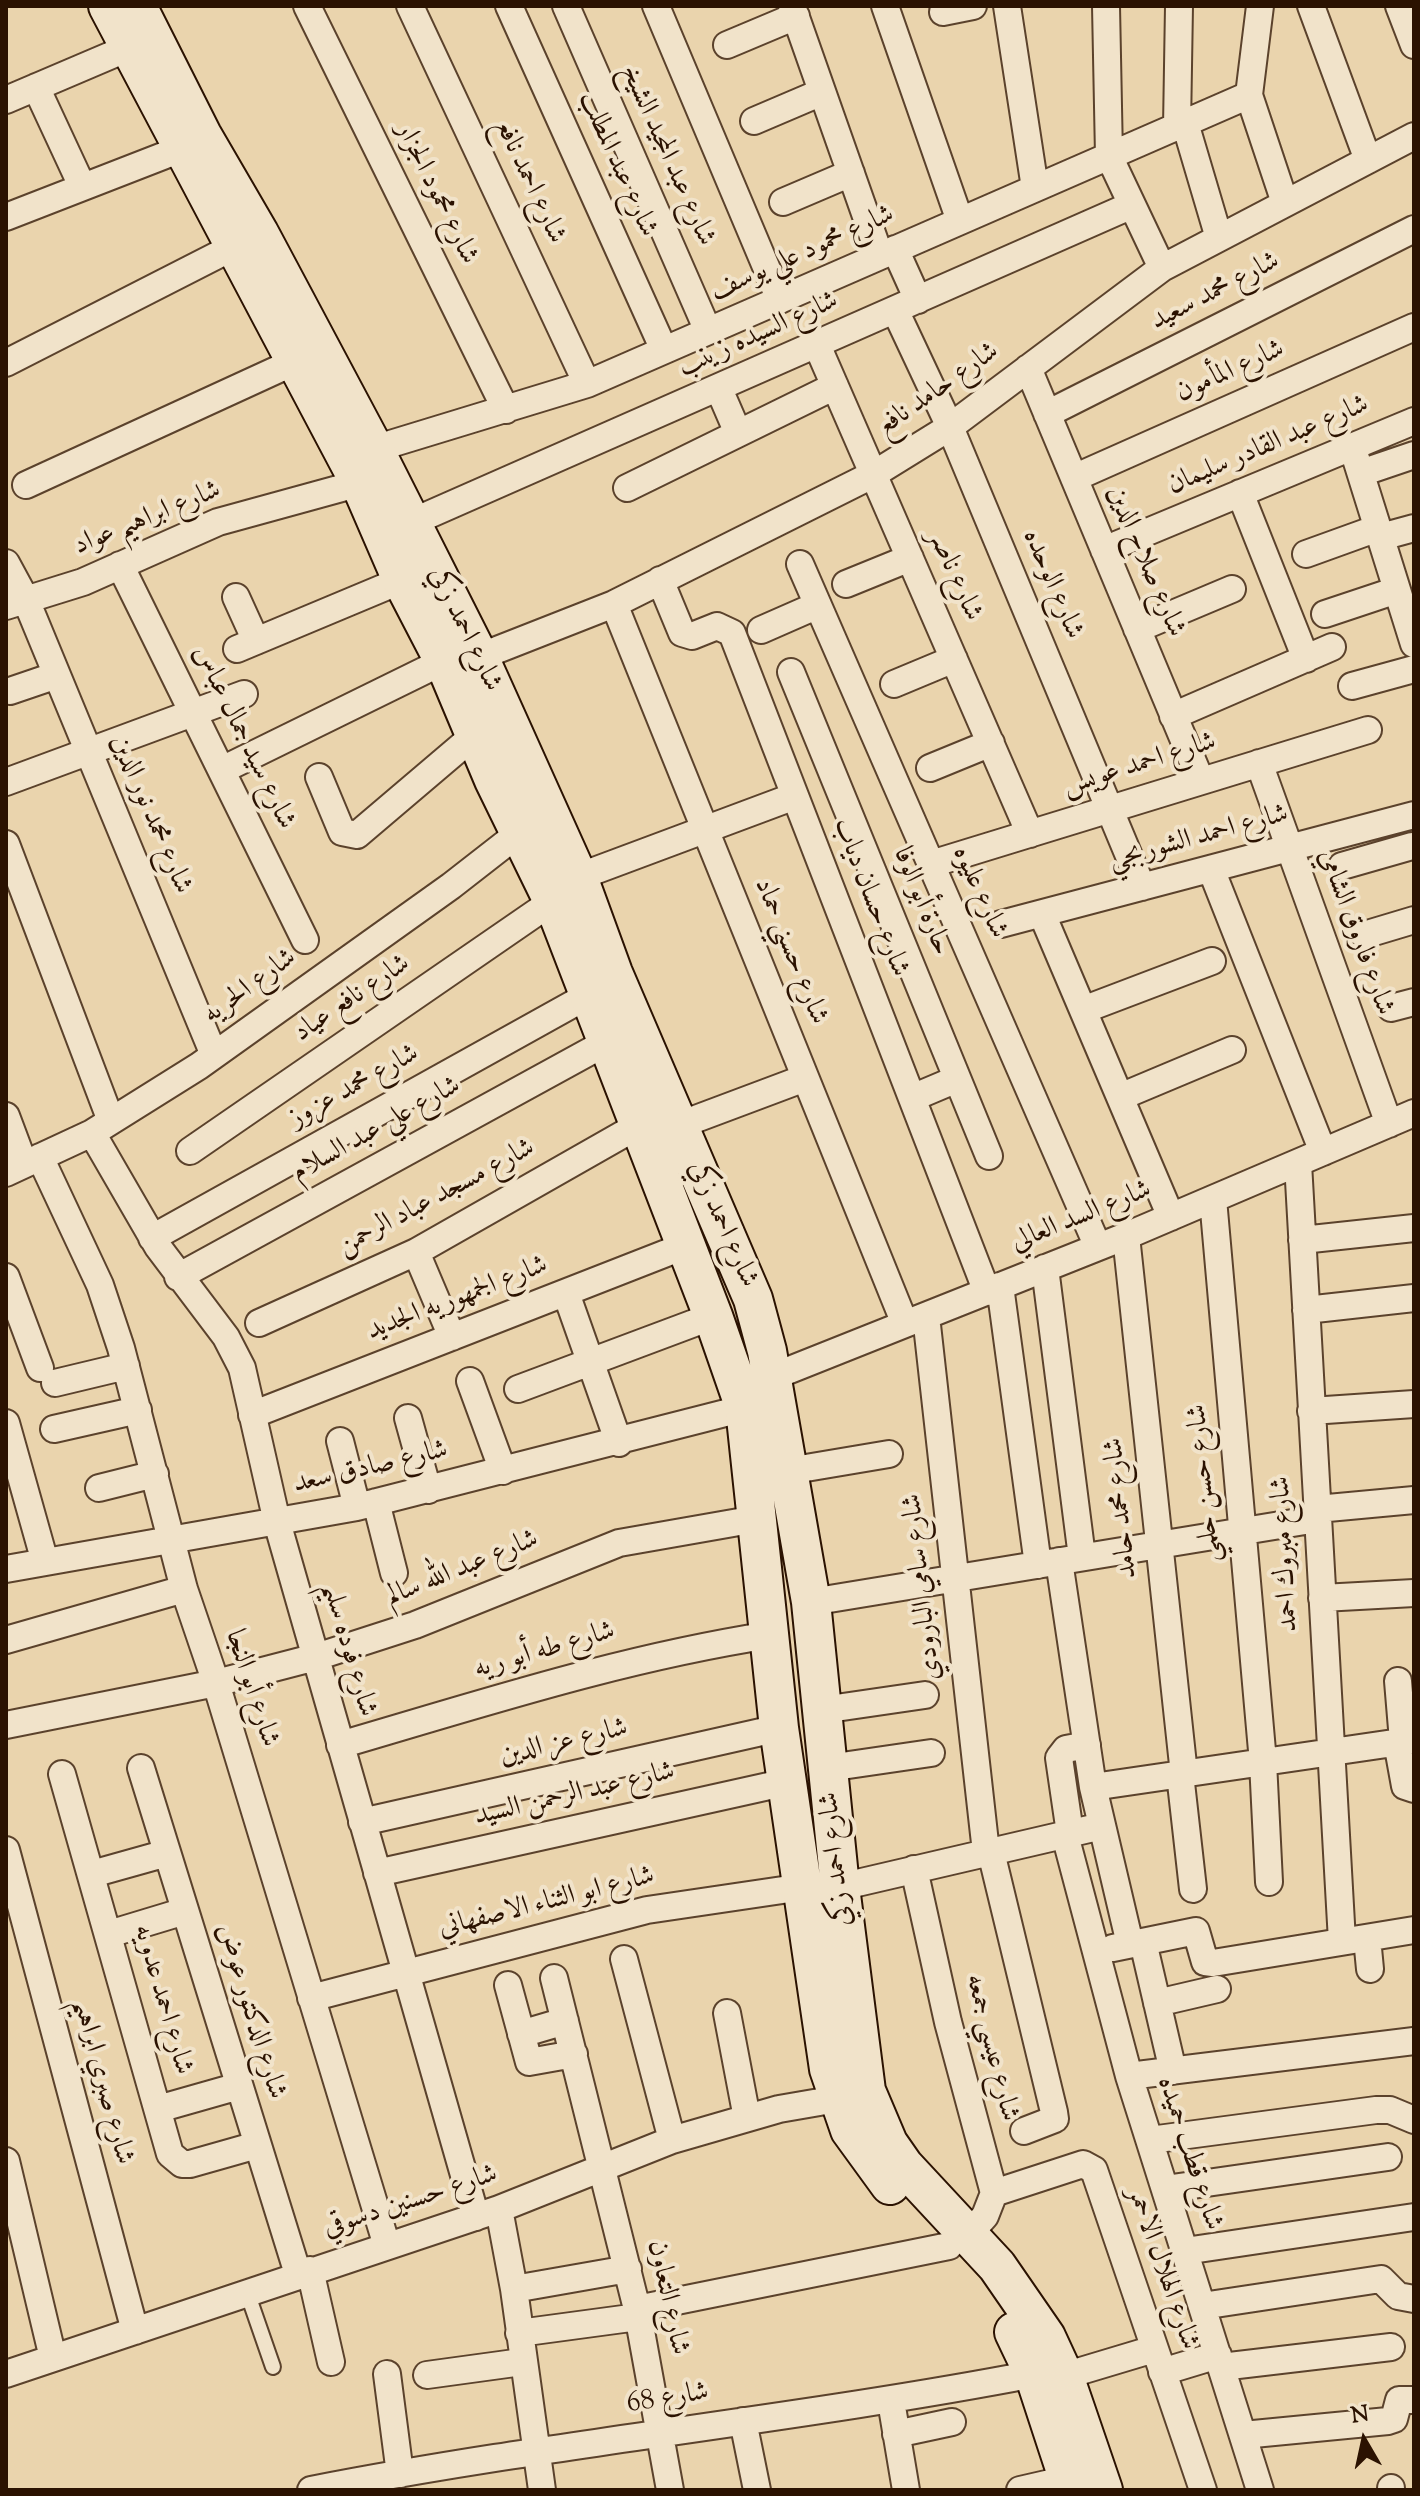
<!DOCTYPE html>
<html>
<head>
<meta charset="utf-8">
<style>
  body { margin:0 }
  #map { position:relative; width:1420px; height:2496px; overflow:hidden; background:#ead4ad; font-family:"Sorts Mill Goudy",serif }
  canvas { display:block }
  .frame { position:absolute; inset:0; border:8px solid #2b1201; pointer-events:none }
  .north { position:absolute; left:1324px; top:2400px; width:80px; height:80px; -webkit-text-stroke:6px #f1e3ca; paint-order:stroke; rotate:351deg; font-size:22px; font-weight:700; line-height:32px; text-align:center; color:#2b1201 }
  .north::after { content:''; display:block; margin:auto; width:28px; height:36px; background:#2b1201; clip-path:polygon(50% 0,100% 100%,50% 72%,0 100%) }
</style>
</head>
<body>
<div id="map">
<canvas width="1420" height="2496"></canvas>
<div class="frame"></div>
<div class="north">N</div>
</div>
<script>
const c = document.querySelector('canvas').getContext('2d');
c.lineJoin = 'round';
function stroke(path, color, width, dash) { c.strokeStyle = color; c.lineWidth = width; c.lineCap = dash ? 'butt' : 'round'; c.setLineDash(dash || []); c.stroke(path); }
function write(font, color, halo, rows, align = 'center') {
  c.font = font + ' "Sorts Mill Goudy",Amiri,serif'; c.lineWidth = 8; c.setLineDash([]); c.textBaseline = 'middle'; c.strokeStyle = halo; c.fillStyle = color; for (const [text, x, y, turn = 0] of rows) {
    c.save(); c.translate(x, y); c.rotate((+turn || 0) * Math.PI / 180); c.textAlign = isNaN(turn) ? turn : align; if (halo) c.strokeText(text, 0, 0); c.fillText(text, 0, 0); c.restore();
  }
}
const lane = new Path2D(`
  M247 2292 273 2367`);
const street = new Path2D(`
  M307 6 506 410
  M410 6 587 384
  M509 6 664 350
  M566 6 708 331
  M656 6 780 300
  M792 6 880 256
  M885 6 960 221
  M1007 6 1035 188
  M1106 6 1109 156 1162 268
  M1260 6 1249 95 1285 203
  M1311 6 1368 160
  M1399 6 1414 45
  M943 12 973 6
  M727 45 796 16
  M36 87 82 186
  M6 100 128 48
  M754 121 822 92
  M1185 123 1219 238
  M1177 127 1179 6
  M783 202 851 173
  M6 217 181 149
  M895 249 918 300
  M895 310 950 427 1142 887
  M817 345 1030 834
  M6 363 249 239
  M1028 368 1201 781
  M719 389 738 433
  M1047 414 1414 229
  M1352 446 1414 644
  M374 449 587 384 1249 95
  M1361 473 1414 455
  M1074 478 1414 327
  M26 485 294 362
  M627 488 835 386
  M1240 493 1306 659
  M410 523 1132 205
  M1381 537 1414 528
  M1104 550 1414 421
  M1306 554 1378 528
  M6 563 26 600 214 1055
  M800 564 1098 1247
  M120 565 305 940
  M660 580 682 633 692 636 717 626 732 633 987 1292
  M846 584 910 558
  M236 597 256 641
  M614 604 905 1324
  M6 606 83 582 218 522 360 483
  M1325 614 1397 590
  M1137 629 1232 589
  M761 630 818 605
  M237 649 402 580
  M479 657 614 604 874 474 950 427 1162 268 1414 136
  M791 672 989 1156
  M894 684 954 659
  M1352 686 1414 669
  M10 691 57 675
  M1173 716 1332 647
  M1259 763 1389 1124
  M930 768 991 743
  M222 770 444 661
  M319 777 342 832 357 835 477 733
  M6 782 244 694
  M6 844 111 1121
  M931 864 1368 730
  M1342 866 1412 846
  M1211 869 1323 1152
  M578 877 795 796
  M1042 914 1171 1217
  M1001 924 1414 815
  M1364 935 1414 920
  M1391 1008 1414 1002
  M1083 1010 1212 961
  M1120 1097 1232 1050
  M912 1098 957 1079
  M6 1116 24 1164
  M677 1126 805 1078
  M92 1133 158 1247 226 1337 242 1368 277 1522 476 2217
  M190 1151 553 901
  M40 1157 100 1285 121 1348 184 1589 216 1683 387 2246
  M1298 1163 1342 1941
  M6 1173 92 1133 199 1066 451 886 519 833
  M1213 1199 1263 1762 1269 1882
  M1126 1236 1184 1774
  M152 1238 589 995
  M1302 1240 1414 1228
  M416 1252 452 1337
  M1045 1268 1082 1557
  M6 1277 40 1368
  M178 1277 607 1042
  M1000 1286 1038 1565
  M566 1293 619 1443
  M1306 1310 1414 1298
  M926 1316 986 1852
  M259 1323 416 1252 641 1124
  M772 1377 1126 1236 1414 1113
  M470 1381 503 1471
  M55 1383 126 1366
  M518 1389 713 1316
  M1311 1411 1414 1404
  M252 1415 687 1245
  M408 1418 428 1490
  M6 1423 45 1562
  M54 1429 138 1410
  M340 1441 357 1507
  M788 1471 889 1454
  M99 1488 155 1474
  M376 1502 394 1573
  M1317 1509 1414 1500
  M1059 1561 1093 1787 1130 1944
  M6 1569 357 1507 745 1408
  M1322 1598 1414 1593
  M811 1602 1317 1519
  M6 1640 184 1589
  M1398 1681 1403 1741
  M822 1710 925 1695
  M6 1725 216 1683 316 1657 415 1625 619 1543 756 1519
  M1397 1742 1405 1786 1414 1789
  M340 1745C484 1703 622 1658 770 1635
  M141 1768 298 2274
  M828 1768 931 1753
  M62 1774 170 2154 182 2164H190L257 2145
  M1180 1774 1193 1889
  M1093 1787 1414 1740
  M362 1822 779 1728
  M1070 1833 1059 1758 1066 1749 1087 1745
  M1065 1835 1129 2076 1260 2490
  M6 1850 135 2331
  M991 1852 1054 2112 1055 2119 1024 2131
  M914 1869 948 2022 994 2193 985 2216 968 2235
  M377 1873 787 1782
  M92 1874 167 1853
  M840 1887 1102 1826
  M109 1934 185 1911
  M1367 1938 1370 1969
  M1143 1942 1173 2071
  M1113 1948 1196 1931 1205 1962 1213 1963 1414 1930
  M624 1959 672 2140
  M554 1978 637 2309 670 2490
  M508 1985 529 2062 574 2054
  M311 1998 647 1910 803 1887
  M1157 2003 1217 1989
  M727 2013 747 2118
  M521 2034 565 2021
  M1129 2076 1414 2041
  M158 2109 239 2086
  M1150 2140 1376 2110H1390L1414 2120
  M6 2161 53 2358
  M1165 2189 1388 2157
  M994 2193 1083 2164 1094 2170 1203 2490
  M499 2209 514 2289 542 2490
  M1185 2251 1414 2217
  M310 2270 331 2362
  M514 2289 628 2269
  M1202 2306 1381 2279 1398 2296 1414 2299
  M637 2309 949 2246
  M519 2333 638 2317
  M1221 2367 1391 2347
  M1162 2372 1218 2355
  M6 2374 499 2209 672 2140 779 2109 837 2099
  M387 2374 400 2474
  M427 2375 522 2362
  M1064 2376 1154 2349
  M891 2401 906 2490
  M743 2421 757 2490
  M896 2434 952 2422
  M1243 2435 1388 2421 1394 2419 1399 2400H1414
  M311 2490C551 2443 794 2420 1034 2374
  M1020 2490 1068 2479
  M1391 2490V2488`);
const secondary = new Path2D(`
  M108 6 360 483 402 580 444 661 494 780 553 901 713 1316 745 1408 779 1728 829 2069 850 2130 890 2185
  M137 6 202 135 259 233 374 449 479 657 578 877 613 973 753 1299 767 1351 811 1602 840 1887 866 2091 888 2143 904 2166 997 2266 1046 2337 1064 2376 1103 2490
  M1014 2332 1034 2374 1072 2490`);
stroke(lane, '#5b422c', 18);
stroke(street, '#5b422c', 30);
stroke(secondary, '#2b1201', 42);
stroke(lane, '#f1e3ca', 14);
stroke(street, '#f1e3ca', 26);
stroke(secondary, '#f1e3ca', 38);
write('28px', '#2b1201', '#f1e3ca', [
  ["شارع عبد المجيد الشيخ",666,156,66],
  ["شارع عبد المطلب",616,165,66],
  ["شارع احمد نافع",528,182,65],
  ["شارع محمود الجزار",435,194,64],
  ["شارع محمود علي يوسف",803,255,-24],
  ["شارع محمد سعيد",1216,293,-27],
  ["شارع السيده زينب",759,336,-24],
  ["شارع المأمون",1231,373,-24],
  ["شارع حامد نافع",939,391,-35],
  ["شارع عبد القادر سليمان",1269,447,-23],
  ["شارع ابراهيم عواد",148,520,-22],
  ["شارع صلاح الدين",1144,562,67],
  ["شارع ناصر",953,576,66],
  ["شارع الوحده",1051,585,67],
  ["شارع احمد زكي",463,630,64],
  ["شارع سيد جمال عباس",242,738,64],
  ["شارع احمد عويس",1140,766,-17],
  ["شارع محمد نور الدين",149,815,67],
  ["شارع احمد الشوربجي",1199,839,-15],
  ["شارع عليوه",978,893,66],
  ["شارع حسان دياب",869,898,69],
  ["حارة أبو الوفا",920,902,68],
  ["شارع فاروق الشامي",1354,933,70],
  ["شارع حسني حماد",789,952,68],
  ["شارع الحريه",251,988,-36],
  ["شارع نافع عياد",353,1000,-34],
  ["شارع محمد عزوز",355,1088,-29],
  ["شارع علي عبد السلام",377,1131,-29],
  ["شارع مسجد عباد الرحمن",437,1199,-28],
  ["شارع السد العالي",1082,1218,-22],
  ["شارع احمد زكي",721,1225,66],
  ["شارع الجمهوريه الجديد",458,1300,-21],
  ["شارع صادق سعد",371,1469,-13],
  ["شارع حسن حلمي",1206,1483,-95],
  ["شارع محمد حامد",1123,1508,-96],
  ["شارع مبروك احمد",1287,1554,-93],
  ["شارع عبد الله سالم",463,1570,-22],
  ["شارع سامي البارودي",924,1587,-96],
  ["شارع فوده سليم",347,1650,74],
  ["شارع طه أبو ريه",545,1652,-16],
  ["شارع أبو النجا",250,1689,72],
  ["شارع عز الدين",564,1744,-13],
  ["شارع عبد الرحمن السيد",575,1796,-13],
  ["شارع احمد زكي",838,1859,-96],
  ["شارع ابو الثناء الاصفهاني",547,1904,-14],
  ["شارع احمد عدويه",161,2000,74],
  ["شارع الدكتور عوض",249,2012,73],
  ["شارع عيسي جمعه",990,2048,76],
  ["شارع صبري ابراهيم",101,2082,75],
  ["شارع قطب حميده",1188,2154,72],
  ["شارع حسنين دسوقي",411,2203,-18],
  ["شارع الهلال الاحمر",1161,2269,71],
  ["شارع التعاون",666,2298,78],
  ["شارع 68",668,2400,-9]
]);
</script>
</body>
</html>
